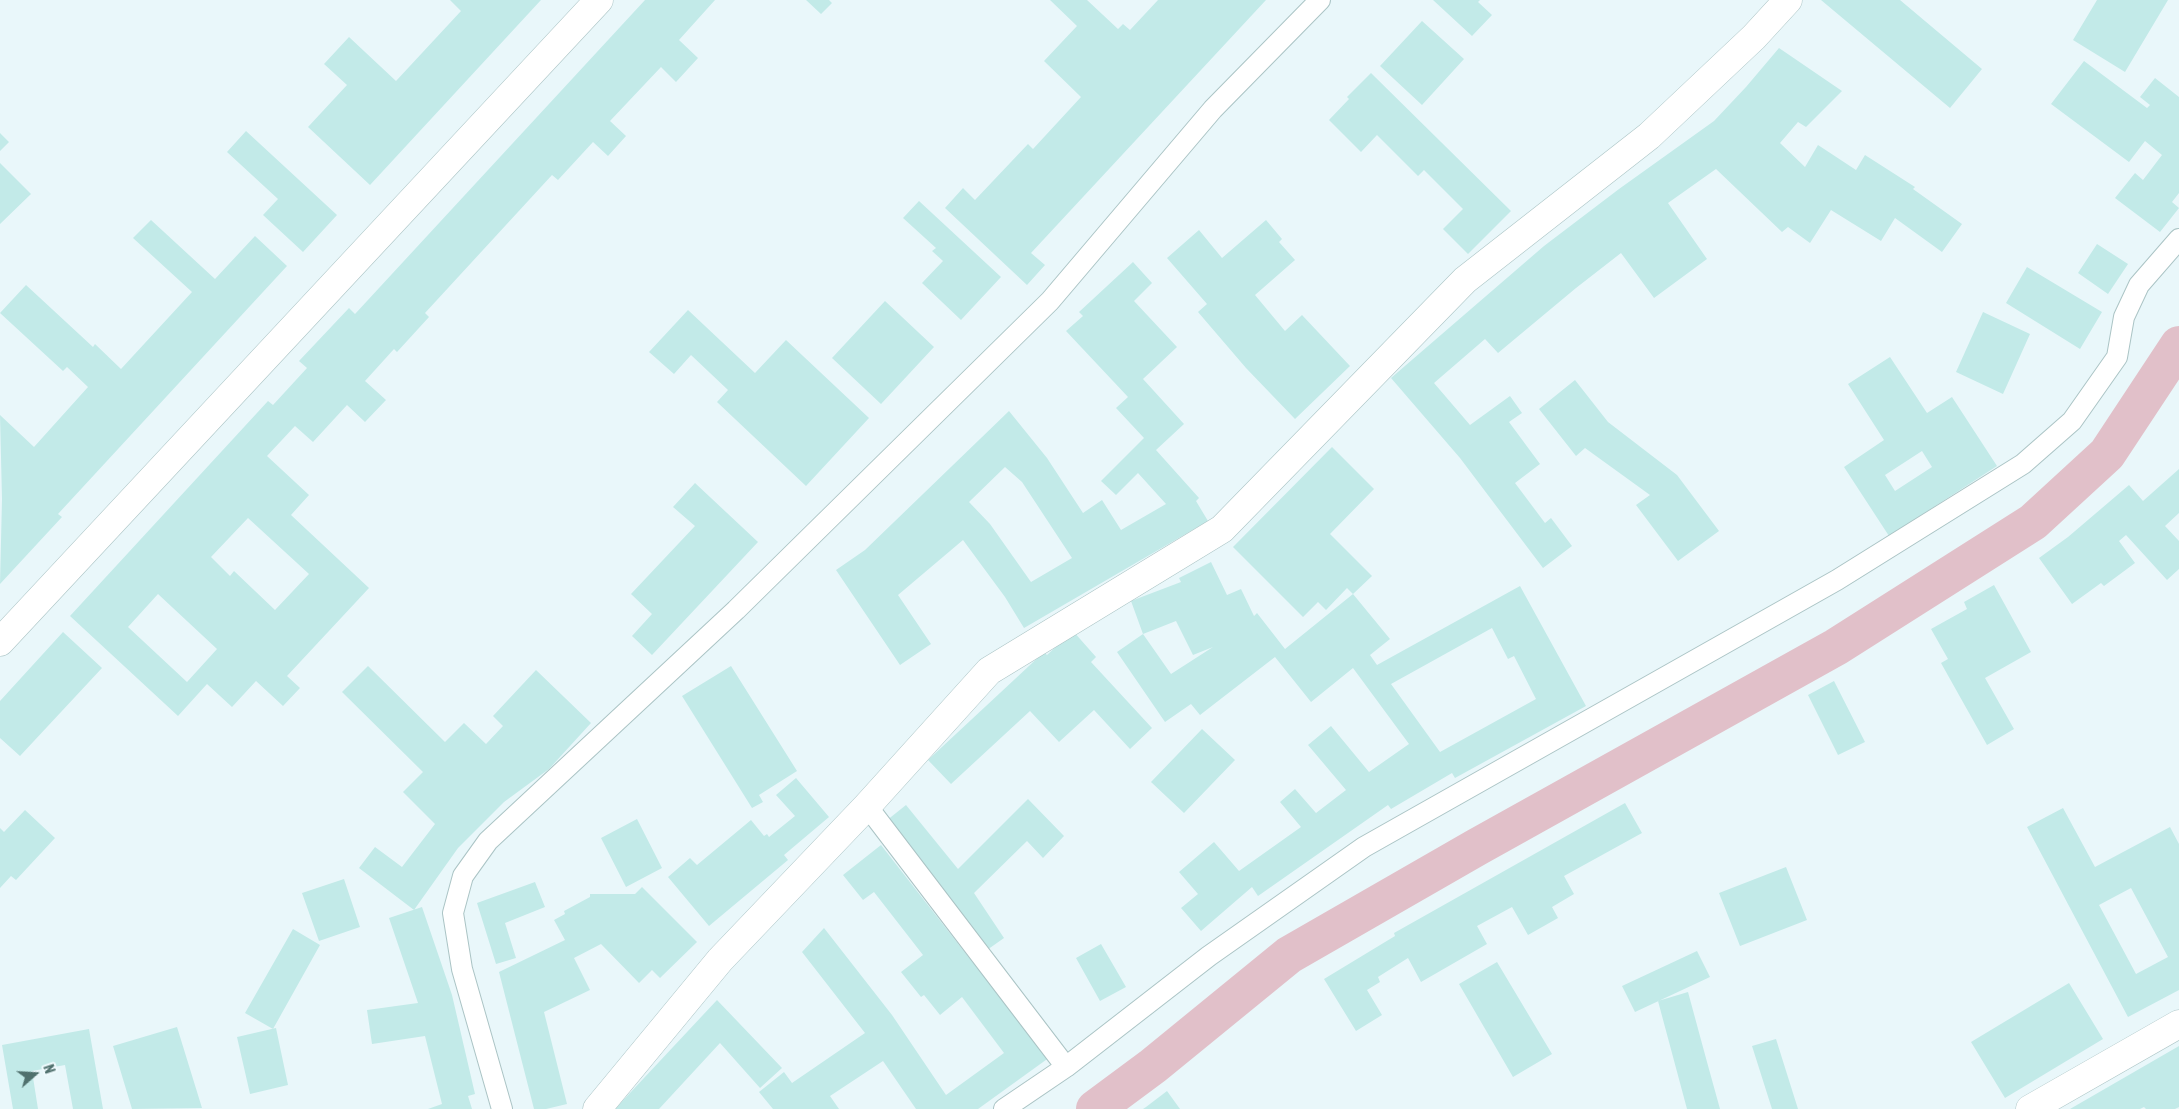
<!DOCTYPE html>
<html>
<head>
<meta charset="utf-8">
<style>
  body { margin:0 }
  #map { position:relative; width:2179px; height:1109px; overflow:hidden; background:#e9f7fa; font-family:"Asap Condensed",sans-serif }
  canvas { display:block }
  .north { position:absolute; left:10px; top:1049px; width:50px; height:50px; -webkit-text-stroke:4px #effafd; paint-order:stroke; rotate:71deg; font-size:14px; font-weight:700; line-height:20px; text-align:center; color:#50716e }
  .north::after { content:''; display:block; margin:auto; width:18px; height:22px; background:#50716e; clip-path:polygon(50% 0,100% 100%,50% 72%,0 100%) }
</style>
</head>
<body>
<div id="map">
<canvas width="2179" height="1109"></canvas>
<div class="north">N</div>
</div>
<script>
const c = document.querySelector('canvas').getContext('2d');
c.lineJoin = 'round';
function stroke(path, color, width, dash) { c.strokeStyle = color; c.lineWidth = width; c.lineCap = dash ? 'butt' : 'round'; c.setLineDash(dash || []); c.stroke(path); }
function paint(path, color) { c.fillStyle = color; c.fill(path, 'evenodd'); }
stroke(new Path2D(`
  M1095 1109 1153 1066 1289 955 1477 847 1836 647 2033 522 2107 454 2179 345`), '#e1c0c9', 38);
paint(new Path2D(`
  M450 0H541L370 185 308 127 347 85 324 64 349 37 396 81 461 11Z
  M645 0H715L679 40 698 58 676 82 661 67 610 121 626 136 608 156 593 142 558 180 552 175 425 313 429 317 397 352 394 349 365 381 386 400 365 422 347 405 313 442 295 426 267 456 309 495 291 515 369 588 287 676 300 688 283 706 256 681 232 707 207 684 178 716 70 616 268 401 273 405 307 368 299 361 349 308 355 314ZM248 518 309 574 275 610 234 571 230 576 211 557ZM158 594 217 649 187 682 128 627Z
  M806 0H829L832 3 821 14Z
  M1050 0H1087L1118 29 1123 24 1130 30 1158 0H1266L1031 253 1045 265 1027 285 945 208 963 188 975 200 1028 144 1033 149 1081 97 1044 61 1077 26Z
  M1433 0H1480L1478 2 1492 15 1472 36Z
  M1821 0H1900L1982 69 1950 108Z
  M2097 0H2168L2125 72 2073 40Z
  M1422 21 1464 59 1422 105 1380 66Z
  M1779 48 1842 91 1806 127 1798 122 1780 143 1805 167 1818 145 1856 170 1865 155 1915 187 1913 189 1962 224 1942 252 1895 218 1881 241 1831 210 1810 243 1788 227 1782 232 1716 169 1668 203 1707 259 1654 298 1621 253 1576 288 1498 353 1485 339 1434 383 1470 425 1510 396 1522 413 1509 422 1540 464 1515 483 1545 523 1551 518 1572 546 1543 568 1460 458 1391 378 1544 246 1619 189 1714 121 1746 87Z
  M2084 61 2147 108 2150 105 2140 97 2155 78 2179 97V193L2172 202 2179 208 2160 232 2115 198 2135 173 2143 180 2162 155 2145 141 2129 162 2051 104Z
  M1371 73 1511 211 1468 254 1443 229 1463 209 1424 170 1418 176 1377 135 1361 152 1329 120 1349 99 1347 97Z
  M246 131 337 215 303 252 263 215 278 199 227 152Z
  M0 133 9 142 0 151Z
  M0 163 31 194 0 224Z
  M919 201 1001 277 961 320 922 283 943 261 932 251 936 248 903 218Z
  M151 220 215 279 255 236 287 266 58 514 62 517 0 584 2 499 0 415 34 447 88 387 67 367 63 371 0 313 26 285 93 347 95 344 121 369 192 292 133 238Z
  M1266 220 1282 239 1279 242 1295 260 1255 295 1285 331 1302 315 1350 366 1295 419 1246 368 1198 312 1207 304 1167 258 1199 230 1222 258Z
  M2097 244 2128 264 2108 294 2078 273Z
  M1133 262 1152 283 1134 301 1177 347 1143 379 1184 424 1156 450 1199 498 1196 501 1208 521 1024 628 1005 597 963 540 898 595 931 644 900 665 836 570 865 550 1009 411 1047 458 1083 513 1102 500 1121 530 1166 504 1138 473 1116 495 1101 481 1144 438 1116 408 1128 397 1066 331 1083 316 1079 312ZM1005 467 1022 482 1072 558 1031 582 990 524 969 502Z
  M2027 267 2102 312 2080 349 2006 303Z
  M885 301 934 347 881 404 832 358Z
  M688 310 755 373 786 340 869 418 806 486 717 402 728 390 691 355 674 374 649 352Z
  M1983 312 2030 334 2003 394 1956 372Z
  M1890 357 1927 413 1952 397 1997 466 1889 536 1844 467 1884 440 1848 384ZM1922 451 1932 467 1895 491 1885 475Z
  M1575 380 1608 422 1677 475 1719 531 1678 561 1636 505 1650 495 1585 448 1576 456 1539 409Z
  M1332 447 1374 489 1330 534 1372 576 1353 594 1347 588 1326 610 1318 602 1303 617 1233 547Z
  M2179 469V513L2165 526 2179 541V569L2167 580 2126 535 2119 541 2135 563 2104 586 2101 583 2072 604 2039 558 2068 537 2129 485 2143 501Z
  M695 483 758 542 652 655 632 636 652 614 631 594 695 526 673 507Z
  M1211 562 1227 595 1241 589 1254 616 1257 613 1285 649 1353 594 1390 639 1370 655 1377 665 1520 586 1586 706 1455 778 1452 773 1391 809 1388 805 1258 896 1252 887 1201 931 1181 908 1198 894 1179 872 1214 842 1239 871 1301 827 1280 802 1295 789 1316 813 1346 790 1308 745 1331 726 1369 772 1409 744 1353 668 1311 702 1275 657 1200 715 1191 704 1165 722 1117 652 1143 634 1131 601 1181 582 1179 578ZM1176 621 1193 655 1213 647 1171 674 1143 634ZM1492 628 1508 659 1514 656 1536 699 1440 752 1391 684Z
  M1994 585 2031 652 1985 678 2014 729 1987 745 1941 663 1948 659 1931 629 1967 609 1964 602Z
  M1073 631 1096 657 1091 662 1152 728 1130 749 1094 710 1059 742 1030 711 951 784 928 760 1044 652 1047 655Z
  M63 632 102 668 20 756 0 738V701Z
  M368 666 445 742 464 723 486 744 503 726 493 716 536 670 591 723 549 769 504 802 458 848 414 910 359 868 375 847 402 867 435 824 403 792 423 772 342 692Z
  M731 666 797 771 759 795 763 802 752 808 682 696Z
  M1834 681 1865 742 1838 755 1808 695Z
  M1202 729 1235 760 1184 813 1151 782Z
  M796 778 829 817 784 855 788 860 709 926 668 877 690 858 697 865 751 820 764 836 767 834 769 837 795 816 776 795Z
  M1028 799 1064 836 1043 858 1027 841 974 893 1004 938 987 950 886 821 906 805 958 869Z
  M1625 803 1642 833 1564 876 1574 894 1552 907 1558 918 1528 935 1512 907 1477 926 1487 944 1421 982 1408 958 1378 977 1380 982 1367 990 1382 1015 1356 1031 1324 979 1395 936 1394 933Z
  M2063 808 2095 867 2170 827 2179 844V990L2128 1017 2027 827ZM2131 888 2168 957 2136 974 2099 905Z
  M25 810 55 838 16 880 11 876 0 888V828L4 832Z
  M637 819 662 868 626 887 601 838Z
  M881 845 970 959 1050 1057 978 1109H916L883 1061 830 1096 839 1109H773L759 1092 784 1072 792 1083 865 1033 802 952 824 928 892 1015 946 1095 1004 1053 962 997 940 1015 924 995 921 997 901 972 923 955 874 892 863 900 843 875Z
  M1786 867 1807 920 1740 946 1719 893Z
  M344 879 360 927 319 941 302 893Z
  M535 882 545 907 505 923 516 958 496 964 477 903Z
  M642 887 697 942 660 978 652 970 639 983 601 944 574 958 590 990 544 1012 567 1104 546 1109H534L499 972 565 940 554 920 565 914 564 911 590 897V894H635Z
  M422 907 452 995 475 1094 468 1096 472 1109H428L442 1104 425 1036 372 1044 367 1010 418 1003 389 918Z
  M293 929 320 945 273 1029 245 1013Z
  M1101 944 1126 987 1100 1001 1076 958Z
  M1697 951 1710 977 1635 1012 1622 986Z
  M1497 962 1552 1054 1513 1077 1459 984Z
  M2069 983 2103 1039 2005 1098 1971 1042Z
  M1688 992 1707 1062 1720 1109H1687L1658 1001Z
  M717 1000 782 1068 760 1088 720 1043 659 1109H615Z
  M177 1027 202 1108 132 1109 113 1046Z
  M276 1028 288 1085 250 1094 237 1037Z
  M89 1029 103 1109H73L65 1065 32 1071 38 1109H13L2 1045Z
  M1776 1039 1798 1109H1772L1752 1046Z
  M2179 1046V1107L2175 1109H2146L2144 1107 2140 1109H2070Z
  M1167 1091 1180 1109H1143L1146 1107Z`), '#c2eae8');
const service = new Path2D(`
  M867 806 1066 1067
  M502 1109 462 969 453 913 463 876 488 841 736 610 1050 301 1213 109 1320 0
  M1004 1109 1066 1067 1209 956 1364 847 1837 580 2023 464 2072 421 2117 357 2124 317 2139 285 2179 239`);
const minor = new Path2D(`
  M0 642 599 0
  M597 1109 720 960 867 806 989 671 1222 529 1465 280 1649 136 1754 37 1788 0
  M2030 1109 2179 1024`);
stroke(service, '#abc4c5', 22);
stroke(minor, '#abc4c5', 29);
stroke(service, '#fff', 20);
stroke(minor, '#fff', 28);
</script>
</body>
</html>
